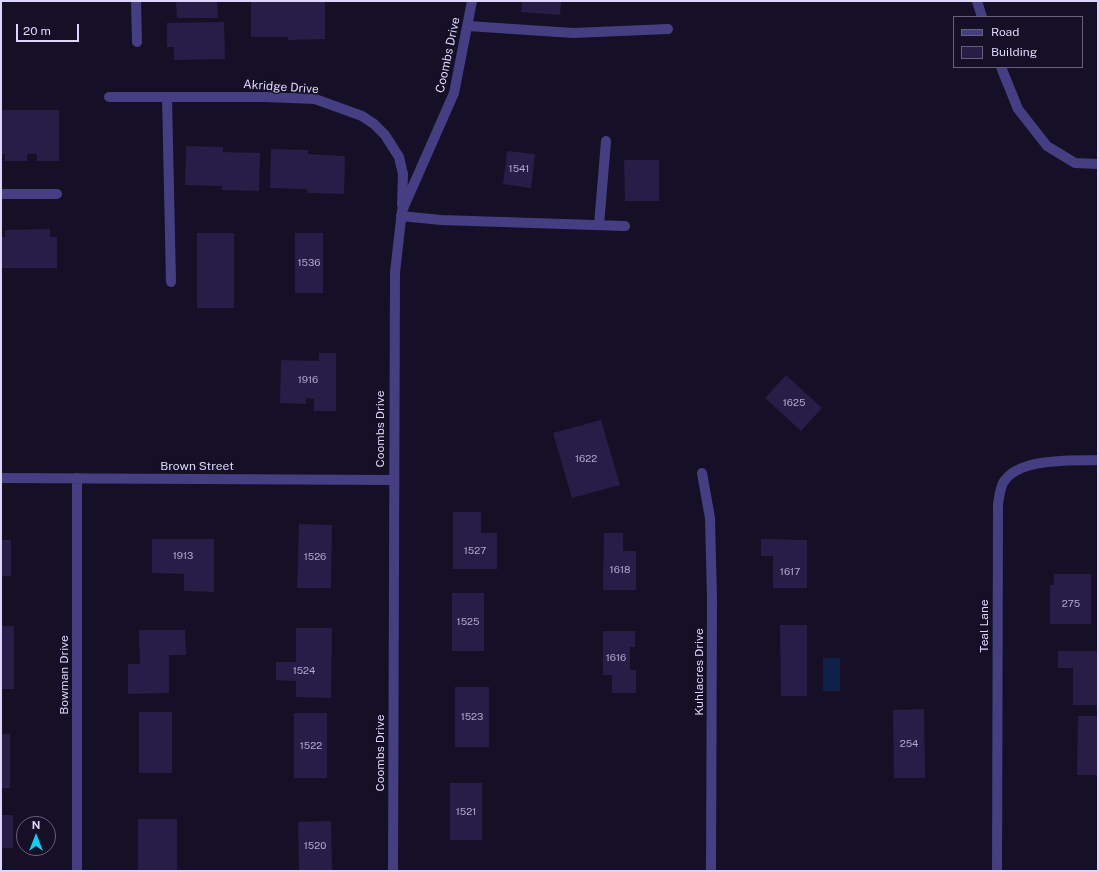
<!DOCTYPE html>
<html>
<head>
<meta charset="utf-8">
<style>
  body { margin:0 }
  #map { position:relative; width:1099px; height:872px; overflow:hidden; background:#151026; font-family:"Public Sans",sans-serif }
  canvas { display:block }
  .frame { position:absolute; inset:0; border:2px solid #ded7fd; pointer-events:none }
  .legend { position:absolute; left:953px; top:16px; width:130px; height:52px; box-sizing:border-box; background:#151026; border:1px solid #65607c; margin:0; padding:5px 7px; list-style:none; font-size:12px; color:#ded7fd }
  .legend li { display:flex; align-items:center; gap:8px; height:20px }
  .legend b { width:20px; border:1px solid #65607c }
  .north { position:absolute; left:16px; top:816px; width:40px; height:40px; box-sizing:border-box; background:#151026; border:1px solid #65607c; border-radius:50%; rotate:0deg; font-size:11px; font-weight:700; line-height:16px; text-align:center; color:#ded7fd }
  .north::after { content:''; display:block; margin:auto; width:14px; height:18px; background:#0dcef3; clip-path:polygon(50% 0,100% 100%,50% 72%,0 100%) }
  .scale { position:absolute; left:16px; top:24px; width:63px; height:18px; box-sizing:border-box; border:2px solid #ded7fd; border-top:0; padding-left:5px; font-size:12px; line-height:14px; white-space:nowrap; color:#ded7fd; -webkit-text-stroke:3px #151026; paint-order:stroke }
</style>
</head>
<body>
<div id="map">
<canvas width="1099" height="872"></canvas>
<div class="frame"></div>
<ul class="legend">
<li><b style="height:5px;background:#453e83"></b>Road</li>
<li><b style="height:11px;background:#281d46"></b>Building</li>
</ul>
<div class="north">N</div>
<div class="scale">20 m</div>
</div>
<script>
const c = document.querySelector('canvas').getContext('2d');
c.lineJoin = 'round';
function paint(path, color) { c.fillStyle = color; c.fill(path, 'evenodd'); }
function stroke(path, color, width, dash) { c.strokeStyle = color; c.lineWidth = width; c.lineCap = dash ? 'butt' : 'round'; c.setLineDash(dash || []); c.stroke(path); }
function write(font, color, halo, rows, align = 'center') {
  c.font = font + ' "Public Sans",sans-serif'; c.lineWidth = 3; c.setLineDash([]); c.textBaseline = 'middle'; c.strokeStyle = halo; c.fillStyle = color; for (const [text, x, y, turn = 0] of rows) {
    c.save(); c.translate(x, y); c.rotate((+turn || 0) * Math.PI / 180); c.textAlign = isNaN(turn) ? turn : align; if (halo) c.strokeText(text, 0, 0); c.fillText(text, 0, 0); c.restore();
  }
}
paint(new Path2D(`
  M823 658H840V691H823Z`), '#0f2047');
paint(new Path2D(`
  M176 1H217L218 18H177Z
  M251 1H325V39L288 40V37H251Z
  M522 1H561L560 15 521 12Z
  M224 22 225 59 174 60V47H167V23Z
  M1 110H59V161H37V154H27V161H5V154H1Z
  M186 146 223 147V152L260 153 259 191 222 190V186L185 185Z
  M271 149 308 150V154L345 156 344 194 307 193V189L270 188Z
  M507 151 535 154 531 188 503 184Z
  M624 160H659V201H625Z
  M50 229V237H57V268H1V237H5V230Z
  M197 233H234V308H197Z
  M295 233H323V293H295Z
  M319 353H336V411H314V399L306 398V404L280 403 281 360 319 361Z
  M786 375 822 408 801 431 765 398Z
  M601 420 620 485 572 498 553 433Z
  M453 512H481V533H497V569H453Z
  M299 524 332 525 331 588H297Z
  M604 533H623V551H636V590H603Z
  M152 539H214V592L184 591V574L152 573Z
  M761 539 807 540V588H773V556H761Z
  M1 540H11V576H1Z
  M1054 574H1091V624H1050V585H1054Z
  M452 593H484V651H452Z
  M780 625H807V696H781Z
  M1 626H14V689H1Z
  M296 628H332L331 698 296 697V681L276 680V662H296Z
  M139 630H185L186 655H169V693L128 694V664H140Z
  M603 631H635V647H630V670H636V693H612V675H603Z
  M1058 651H1098V705H1073V668H1058Z
  M455 687H489V747H455Z
  M924 709 925 778H894L893 710Z
  M139 712H172V773H139Z
  M294 713H327V778H294Z
  M1078 716H1098V775H1077Z
  M1 734H10V788H1Z
  M450 783H482V840H450Z
  M1 815H13V848H1Z
  M138 819H177V871H138Z
  M331 821 332 871H299L298 822Z`), '#281d46');
stroke(new Path2D(`
  M977 1 982 17
  M468 26 573 33 668 29
  M1001 67 1018 109 1047 146 1075 163 1098 164
  M167 97 171 282
  M401 216 441 220 625 226
  M599 225 606 141`), '#453e83', 10);
stroke(new Path2D(`
  M136 1 137 42
  M109 97H265L315 99 362 116 374 124 385 135 399 157 403 174 402 205
  M1 194H57
  M702 473 710 518 712 599 711 871
  M1 478 393 480
  M77 478V871
  M393 871 395 272 402 211 454 93 472 1
  M997 871 998 504C999 498 1000 489 1003 483 1018 457 1072 461 1098 460`), '#453e83', 10);
write('10px', '#b0a8cf', null, [
  ["1541",519,169],
  ["1536",309,263],
  ["1916",308,380],
  ["1625",794,403],
  ["1622",586,459],
  ["1527",475,551],
  ["1913",183,556],
  ["1526",315,557],
  ["1618",620,570],
  ["1617",790,572],
  ["275",1071,604],
  ["1525",468,622],
  ["1616",616,658],
  ["1524",304,671],
  ["1523",472,717],
  ["254",909,744],
  ["1522",311,746],
  ["1521",466,812],
  ["1520",315,846]
]);
write('12px', '#ded7fd', '#151026', [
  ["Coombs Drive",448,55,-78],
  ["Akridge Drive",281,87,4],
  ["Coombs Drive",380,429,-90],
  ["Brown Street",197,466],
  ["Teal Lane",984,626,-90],
  ["Kuhlacres Drive",699,672,-90],
  ["Bowman Drive",64,675,-90],
  ["Coombs Drive",380,753,-90]
]);
</script>
</body>
</html>
